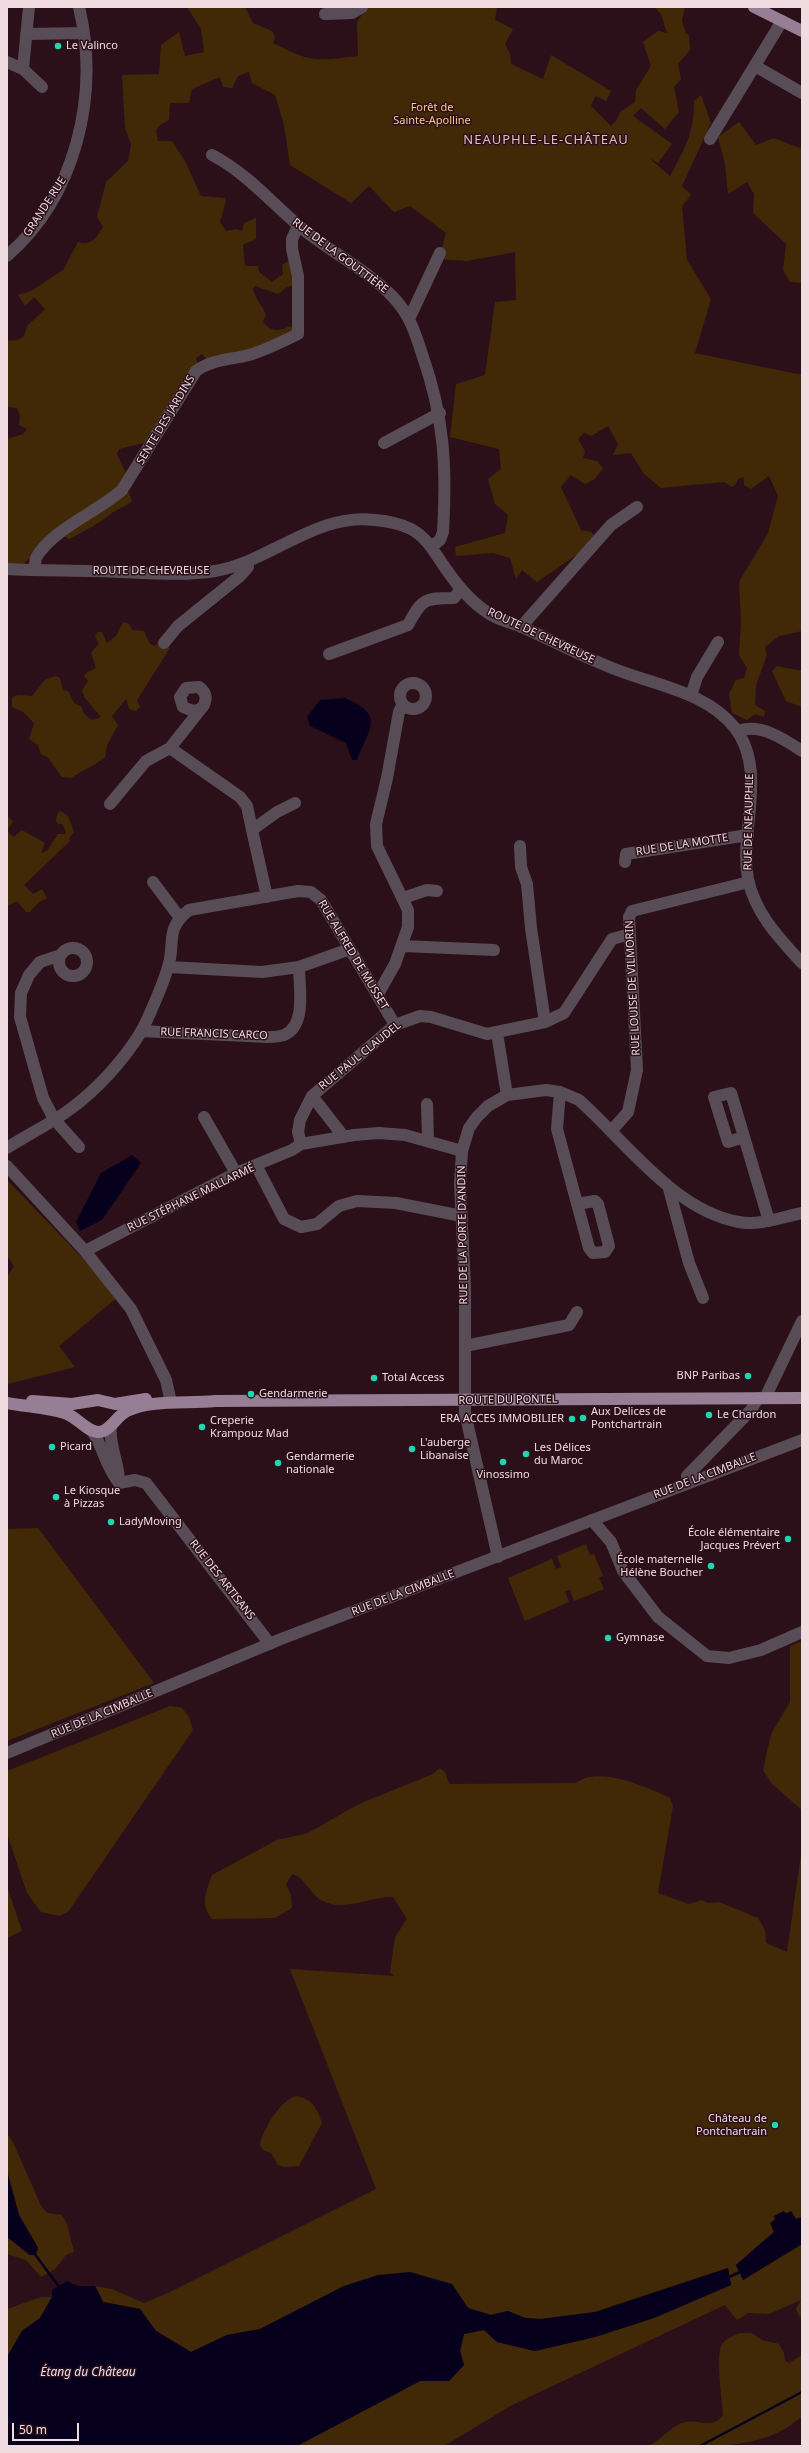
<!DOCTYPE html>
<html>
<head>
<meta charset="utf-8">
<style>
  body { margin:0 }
  #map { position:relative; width:809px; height:2453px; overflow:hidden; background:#2c1019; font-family:"Noto Sans",sans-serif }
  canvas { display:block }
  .frame { position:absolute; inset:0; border:8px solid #f0dbe0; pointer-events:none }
  .scale { position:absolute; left:12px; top:2423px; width:67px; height:18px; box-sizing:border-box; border:2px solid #f0dbe0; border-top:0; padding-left:5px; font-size:12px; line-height:14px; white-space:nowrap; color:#f0dbe0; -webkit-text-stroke:3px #2c1019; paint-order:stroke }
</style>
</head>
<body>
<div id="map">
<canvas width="809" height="2453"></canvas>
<div class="frame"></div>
<div class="scale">50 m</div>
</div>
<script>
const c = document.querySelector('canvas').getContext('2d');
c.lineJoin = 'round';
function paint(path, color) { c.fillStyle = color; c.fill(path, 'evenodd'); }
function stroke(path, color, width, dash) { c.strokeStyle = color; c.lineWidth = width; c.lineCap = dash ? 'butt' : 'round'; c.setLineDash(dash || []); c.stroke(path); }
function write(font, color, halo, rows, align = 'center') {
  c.font = font + ' "Noto Sans",sans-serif'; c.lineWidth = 3; c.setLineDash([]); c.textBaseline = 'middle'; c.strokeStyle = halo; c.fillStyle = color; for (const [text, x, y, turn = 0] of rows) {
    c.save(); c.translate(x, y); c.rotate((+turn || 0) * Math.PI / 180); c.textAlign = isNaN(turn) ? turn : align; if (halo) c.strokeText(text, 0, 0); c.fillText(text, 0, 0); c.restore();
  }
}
paint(new Path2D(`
  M187 7H245L253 23 272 31 275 37 273 43C312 63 315 61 358 56L357 22 367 7H497L495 20 513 29 505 44 510 54 511 64 543 79 551 55 611 91 606 101 595 96 591 106 611 126 616 121 621 111 635 102 636 90 651 66 643 42 658 31 667 33 661 14 654 7H685L682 21 686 34 689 35 690 50 678 64 681 79 674 87 679 112 665 129 641 108 633 116 672 144 658 163 649 158 670 176C685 148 694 134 694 101L701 95 711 123 682 186 691 195 682 206 687 260 711 299 695 353 802 375V631L779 636 765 647 767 655 756 685 755 705 765 711 764 717 755 714 747 720 732 713 729 694 736 680 744 678 747 668 739 655 741 623 739 582 768 533 778 496 769 476 751 489 744 485V477L738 479 736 484 732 487 724 482 661 488 644 474 631 453 613 455 618 444 608 426 591 436 584 433 578 439 585 451 583 458 597 461 603 468 595 479 585 484 571 475 561 487 581 530 591 532 595 536 582 551 537 582 522 570 516 579 510 558 493 553 456 556 455 547 505 533 508 515 495 504 488 479 501 469 499 449 450 437 456 384 485 375 495 302 516 300 515 252 467 261 439 259 446 233 410 206 394 212 369 186 351 203 290 165 284 125 275 95 252 83 249 72 238 76 232 88 223 87 220 77 192 89 189 103H170L169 120 160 125 156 130 158 141H172L185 161 201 196 224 198 226 201 220 222 226 231 236 229 242 231 244 223 256 218V239L243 245 245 266H258L259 272 272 282 283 274 282 265 292 259 295 285 287 287 278 294 255 286 253 289C257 303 262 304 266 315L263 322C272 332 278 332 290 326L296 331 269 345 207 360 202 354 196 358 198 364 144 443 119 449 117 454 132 486 128 491 132 501C126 507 119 508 113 512 100 523 85 531 69 539L58 533 23 564H7V439L23 434 27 429 19 425 20 416 17 408 7 407V341L18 340 24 336 27 326 45 309 34 297 25 306 18 295 31 291 63 270 78 242C92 246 96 238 103 227L97 217 106 182 128 161 130 151 131 144 125 128 122 75 159 74 161 45 179 32 185 56 204 52 201 29Z
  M739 122 756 145 774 138 802 149V283L790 282 783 270 786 244 753 213 754 194 747 182 728 194 725 164 718 137Z
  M123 622 129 624 132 630 144 631 150 644 155 646 160 641 170 648 137 700 140 707 136 711 129 709 126 699 112 716 118 725 107 745 105 758 71 778 62 777 47 757 41 754 38 745 29 739 34 723 23 712 12 707V697L18 695 32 696 45 680 55 676 60 678 63 690 68 691 74 703 82 707C83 714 86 717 93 720L101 717 84 697 82 690 88 681 84 676 87 672 96 668 91 653 99 644 95 636 98 632H102L107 643 116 636Z
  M777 666 802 671V707L786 701 772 671Z
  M61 811 68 816 74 832 69 838 70 841 24 885 33 894 42 889 47 898 39 902 30 912H26L17 901 7 906V816L13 821 7 831 14 837 22 830 45 843 41 853 47 851 58 834H66L63 824H58L56 821 58 812Z
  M7 1180 119 1296 59 1346 75 1367 7 1384V1277L14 1266 7 1256Z
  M38 1528 154 1683 7 1741V1529Z
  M586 1544 590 1555 594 1554 603 1576 599 1578 604 1589 574 1601 570 1590 565 1591 569 1602 525 1621 508 1578 552 1559 556 1569 561 1567 557 1556Z
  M802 1641V1810L772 1784 763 1770 771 1734 790 1702V1646Z
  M170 1706 182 1708 189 1717 193 1730 68 1912 59 1916 41 1912 27 1893 7 1834V1771Z
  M440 1768 445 1772 449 1784 576 1783C597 1765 648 1787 670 1798L673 1806 658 1893 689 1904 702 1900 708 1903 719 1902 758 1918 765 1930 766 1943 787 1952 802 1847V2217L796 2219 784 2211 774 2216V2232L736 2265 743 2280 802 2244V2317L799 2316 796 2309 801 2300 769 2314 748 2313 737 2320 725 2305 512 2405 444 2446H297L420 2381H449L464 2365 460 2351 464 2334 484 2330 497 2342 535 2351 595 2337 654 2318 731 2285 728 2268 595 2312 541 2319 525 2318 508 2311 491 2315 468 2308 452 2284 344 2286 260 2329 227 2335 191 2352 156 2331 140 2309 103 2302 95 2286 112 2289 144 2303 168 2293 376 2189 290 1969 394 1976 390 1972 395 1937 407 1919 393 1897C370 1896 343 1913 321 1900 309 1893 306 1878 292 1874L286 1884 291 1895 292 1908 275 1918 212 1919C200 1904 206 1892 212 1875L277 1840 308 1833 359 1804 433 1774Z
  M7 1886 22 1931 7 1938Z
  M296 2096C313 2099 317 2108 322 2123L299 2166 284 2167 278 2165 271 2153 263 2150 260 2145C263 2129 280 2101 296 2096Z
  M7 2134 13 2142 41 2206 47 2213 62 2215 67 2224 74 2252 66 2255 55 2269 41 2277 26 2260 7 2254V2237L30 2255 38 2247 19 2215 7 2171Z
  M41 2297H52L40 2318 22 2331 7 2357V2309Z
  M741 2333H752L762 2340 779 2344 784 2353 785 2361 789 2363 802 2355V2416C763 2453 700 2446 649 2446 662 2439 672 2425 686 2422 701 2419 712 2430 723 2415 722 2400 716 2359 721 2346 724 2339 735 2335 741 2333Z`), '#412908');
paint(new Path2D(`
  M345 698C385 715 370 727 357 760H352L346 743 310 726 307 717 320 700Z
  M132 1155 141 1163 102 1220 80 1231 76 1222 101 1173Z
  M7 2171 19 2215 38 2248 36 2255H30L7 2237Z
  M784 2211 785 2214 791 2211 796 2219 802 2217V2244L743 2280 736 2265 774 2232 770 2223 776 2219 774 2216Z
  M728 2268 731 2285 654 2318 595 2337 535 2351 497 2342 484 2330 464 2334 460 2351 464 2365 449 2381H420L297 2446H7V2357L22 2331 40 2318 52 2297V2290L67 2281 78 2286H95L103 2302 140 2309 156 2331 191 2352 227 2335 260 2329 344 2286 378 2275 410 2272 452 2284 468 2308 491 2315 508 2311 525 2318 541 2319 595 2312Z`), '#07001d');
stroke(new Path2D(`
  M34 2253 60 2288
  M727 2278 742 2271
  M700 2446 802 2392`), '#07001d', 2.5);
stroke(new Path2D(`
  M325 14 352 13 362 7
  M26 34 83 33
  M7 62 23 69 42 87
  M755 66 802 93
  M23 69 29 7
  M710 139 782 21
  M212 155C245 172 270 201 298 225 328 251 365 268 392 296 409 313 415 332 422 354 444 416 447 467 443 532L440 540 431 547
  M7 256C76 196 100 95 79 7
  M410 317 440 253
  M384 443 440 413
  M7 569C44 571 82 570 119 572 150 573 184 576 215 571 270 562 317 512 375 520 387 521 401 524 411 529 428 538 435 554 446 569 459 588 474 606 495 617 503 621 512 623 520 626 551 640 581 656 612 668 653 685 706 691 735 728 768 771 739 831 748 879 755 913 779 938 802 963
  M35 570C35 567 35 561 36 558 51 530 99 511 122 490L196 371C212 359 230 360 249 355 266 350 282 342 298 334V276L292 249V239L298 226
  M521 627 611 525 637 507
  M164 643 178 626 240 576 248 567 247 563
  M329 654 408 625C422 599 424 598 454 598L461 589
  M400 696a13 13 0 1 1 26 0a13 13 0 1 1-26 0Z
  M691 696 697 677 718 642
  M201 709 193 711 183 707 180 697 186 688 199 687C206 692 207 698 204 705L170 748 240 797 247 806 252 830
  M738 731C760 723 784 739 802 751
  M110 804 146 761 170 748
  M520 846 521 867 527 884 531 928 545 1022
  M625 862 626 854 748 835
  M153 882 180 918
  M267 897 252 830 277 812 295 803
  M403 898 427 890 437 891
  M403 946 494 950
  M59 962a14 14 0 1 1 28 0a14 14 0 1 1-28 0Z
  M61 955 40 962 29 975 21 993 20 1017 43 1098 54 1119 79 1147
  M169 967 262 972 299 967 350 949
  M378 994 395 964 408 927V910L377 846 376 824 387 778 399 712 403 704
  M141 1031 268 1037C273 1037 279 1037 284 1035 307 1026 299 986 299 967
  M497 1033 507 1095
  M560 1092 557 1129 589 1248 593 1253 605 1252 609 1246 598 1204 595 1201 577 1204
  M312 1096 344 1137
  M427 1104 428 1140
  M204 1117 236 1173
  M612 1130 628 1112 637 1070 629 917 632 911 749 882
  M744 1137 728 1142 714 1097 731 1093 769 1221
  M301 1144 298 1132 300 1120 312 1096 395 1025 420 1016 431 1017 487 1034 545 1022 564 1013 612 939 630 934
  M7 1148C27 1135 50 1124 69 1110 97 1090 123 1061 141 1032 148 1019 164 982 168 967 176 942 164 930 189 910L298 891 311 892 321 900 395 1025
  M256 1165 284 1219 301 1227 317 1224 339 1206 357 1201 396 1203 462 1216
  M7 1166 85 1251 131 1309 166 1380 170 1398
  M669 1189 689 1263 703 1298
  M85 1251 236 1173 292 1150 301 1144 354 1135 379 1133 405 1135 462 1151
  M465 1346 569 1325 577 1312
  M765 1398 802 1321
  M92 1431C104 1448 105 1466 119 1483 120 1464 108 1445 111 1425
  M689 1481 687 1476 751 1410 758 1398
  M119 1483 135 1480 146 1483 270 1644
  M592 1520 611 1542 623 1571 658 1617 707 1656 729 1658 761 1650 802 1632
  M498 1557 465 1413V1287L460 1184 462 1151 469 1128 477 1117 488 1106 507 1095 546 1090 560 1092 579 1100C626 1142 675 1211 739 1222 759 1226 782 1217 802 1213
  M7 1753 281 1639 802 1440`), '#584d57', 12);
stroke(new Path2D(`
  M754 7 802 31
  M32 1401 72 1404 98 1400 115 1404 146 1399
  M7 1403C27 1407 49 1407 67 1414 78 1418 87 1432 99 1432 111 1431 116 1416 127 1411 151 1399 188 1404 215 1401L802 1398`), '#967f95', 12);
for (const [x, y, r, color] of [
  [58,46,4,"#20d5b0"],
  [748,1376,4,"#20d5b0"],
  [374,1378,4,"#20d5b0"],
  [251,1394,4,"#20d5b0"],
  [709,1415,4,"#20d5b0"],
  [583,1418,4,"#20d5b0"],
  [572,1419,4,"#20d5b0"],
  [202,1427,4,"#20d5b0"],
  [52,1447,4,"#20d5b0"],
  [412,1449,4,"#20d5b0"],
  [526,1454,4,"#20d5b0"],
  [503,1462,4,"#20d5b0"],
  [278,1463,4,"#20d5b0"],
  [56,1497,4,"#20d5b0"],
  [111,1522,4,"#20d5b0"],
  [788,1539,4,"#20d5b0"],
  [711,1566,4,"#20d5b0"],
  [608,1638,4,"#20d5b0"],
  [775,2125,4,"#20d5b0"]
]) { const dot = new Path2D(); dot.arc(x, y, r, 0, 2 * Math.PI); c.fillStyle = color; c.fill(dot); stroke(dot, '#2c1019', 1.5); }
write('11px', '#f0dbe0', '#2c1019', [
  ["Le Valinco",66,46],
  ["BNP Paribas",740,1376,"right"],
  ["Total Access",382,1378],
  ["Gendarmerie",259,1394],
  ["Aux Delices de",591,1412],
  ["Pontchartrain",591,1425],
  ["Le Chardon",717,1415],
  ["ERA ACCES IMMOBILIER",564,1419,"right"],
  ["Creperie",210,1421],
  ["Krampouz Mad",210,1434],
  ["L'auberge",420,1443],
  ["Libanaise",420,1456],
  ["Picard",60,1447],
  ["Les Délices",534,1448],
  ["du Maroc",534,1461],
  ["Gendarmerie",286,1457],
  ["nationale",286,1470],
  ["Vinossimo",503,1475,"center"],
  ["Le Kiosque",64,1491],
  ["à Pizzas",64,1504],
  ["LadyMoving",119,1522],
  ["École élémentaire",780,1533,"right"],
  ["Jacques Prévert",780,1546,"right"],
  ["École maternelle",703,1560,"right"],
  ["Hélène Boucher",703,1573,"right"],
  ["Gymnase",616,1638],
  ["Château de",767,2119,"right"],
  ["Pontchartrain",767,2132,"right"]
], 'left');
write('11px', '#f8c891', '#2c1019', [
  ["Forêt de",432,108],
  ["Sainte-Apolline",432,121]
]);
write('11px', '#f0dbe0', '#2c1019', [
  ["GRANDE RUE",45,207,-57],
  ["RUE DE LA GOUTTIÈRE",340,256,37],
  ["SENTE DES JARDINS",166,420,-59],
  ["ROUTE DE CHEVREUSE",151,571],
  ["ROUTE DE CHEVREUSE",541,636,25],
  ["RUE DE NEAUPHLE",749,822,-89],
  ["RUE DE LA MOTTE",682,845,-9],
  ["RUE ALFRED DE MUSSET",353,955,59],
  ["RUE LOUISE DE VILMORIN",633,988,-93],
  ["RUE FRANCIS CARCO",214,1034,2],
  ["RUE PAUL CLAUDEL",360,1056,-39],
  ["RUE STÉPHANE MALLARMÉ",191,1198,-26],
  ["RUE DE LA PORTE D'ANDIN",463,1235,-91],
  ["ROUTE DU PONTEL",508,1400,-1],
  ["RUE DE LA CIMBALLE",705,1476,-21],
  ["RUE DES ARTISANS",222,1580,52],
  ["RUE DE LA CIMBALLE",403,1593,-21],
  ["RUE DE LA CIMBALLE",102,1714,-23]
]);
write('italic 12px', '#e4e1f2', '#2c1019', [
  ["Étang du Château",88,2373]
]);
c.letterSpacing = '1px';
write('13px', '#e1b9c2', '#2c1019', [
  ["NEAUPHLE-LE-CHÂTEAU",546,140]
]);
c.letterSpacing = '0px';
</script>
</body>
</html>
